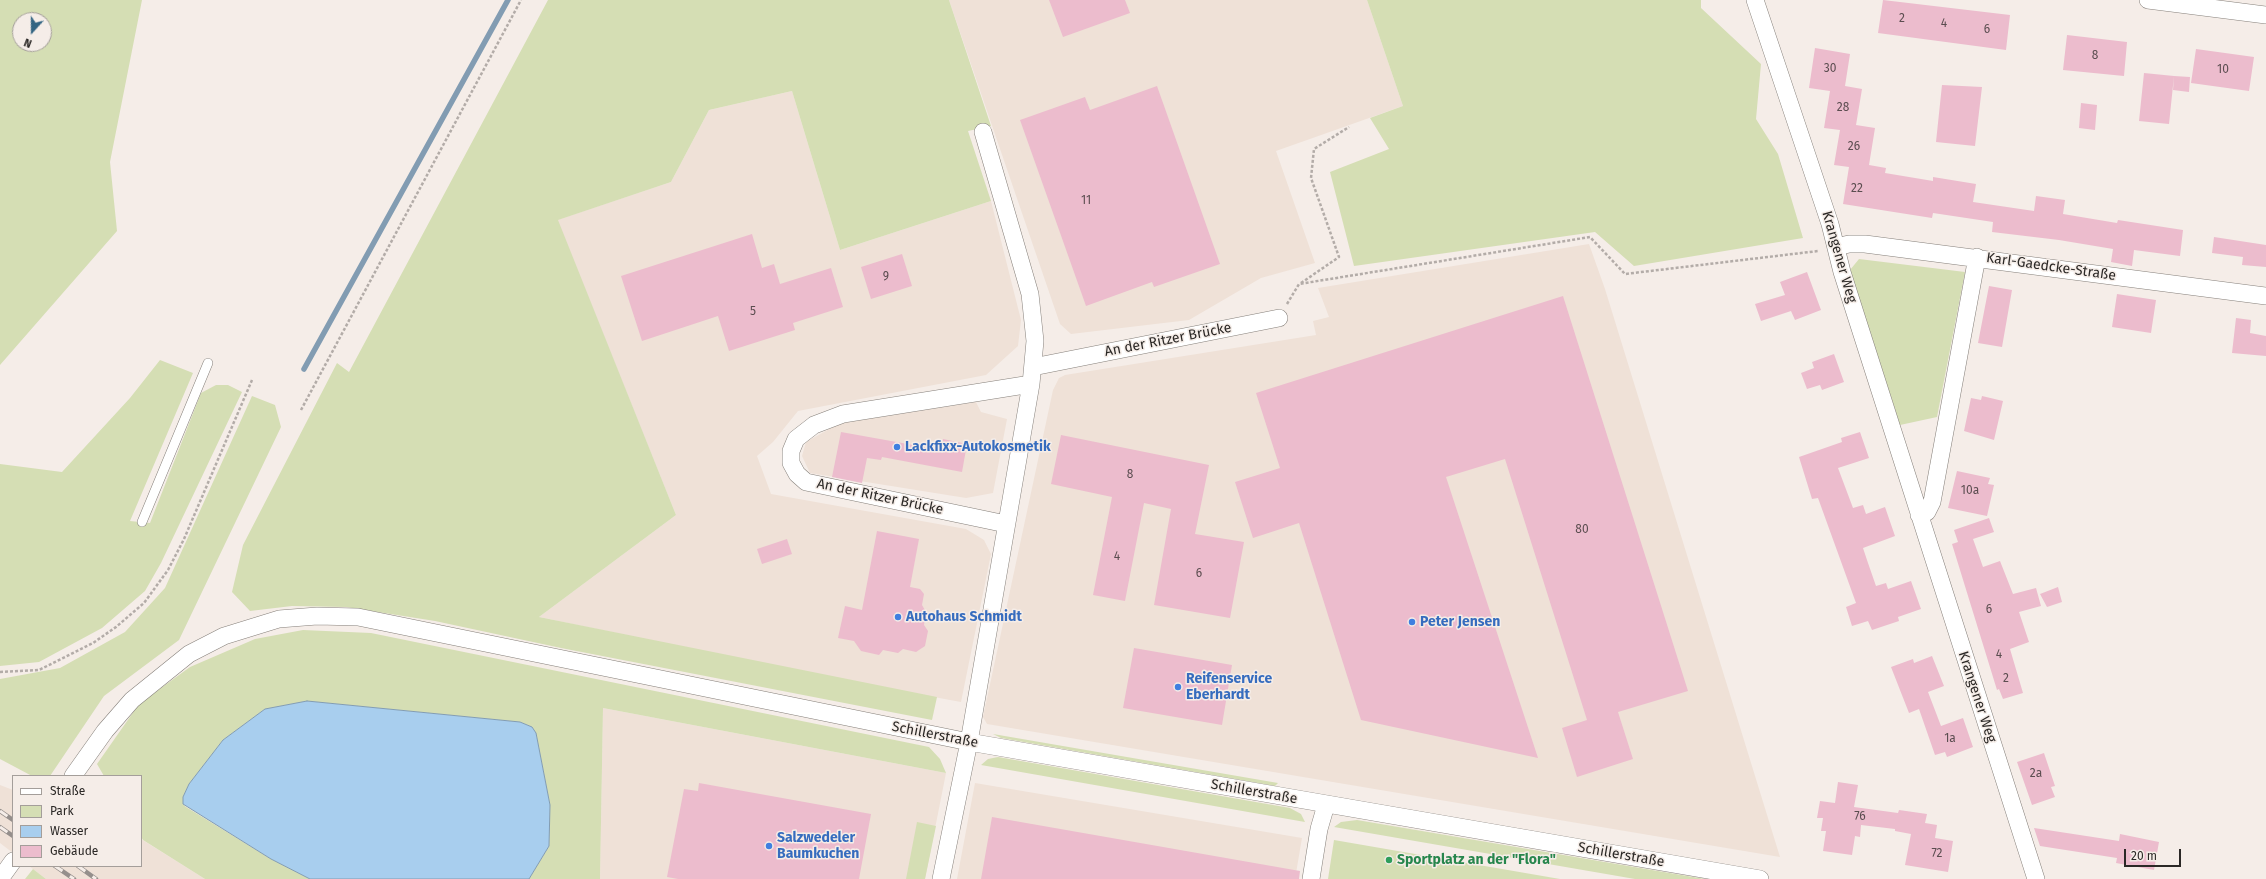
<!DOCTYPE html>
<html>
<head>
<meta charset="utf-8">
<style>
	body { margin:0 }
	#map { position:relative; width:2266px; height:879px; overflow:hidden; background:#f5ede8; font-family:"Fira Sans",sans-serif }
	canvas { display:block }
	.legend { position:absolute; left:12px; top:775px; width:130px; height:92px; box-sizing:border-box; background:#f5ede8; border:1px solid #a49e9a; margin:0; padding:5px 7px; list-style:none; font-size:12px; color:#2b2826 }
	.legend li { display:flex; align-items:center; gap:8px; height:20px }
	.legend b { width:20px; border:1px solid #a49e9a }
	.north { position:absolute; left:12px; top:12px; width:40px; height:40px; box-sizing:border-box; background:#f5ede8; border:1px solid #a49e9a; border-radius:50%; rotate:201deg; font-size:11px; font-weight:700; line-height:16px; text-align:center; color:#2b2826 }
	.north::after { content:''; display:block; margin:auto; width:14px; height:18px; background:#326482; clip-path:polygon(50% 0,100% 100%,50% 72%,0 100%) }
	.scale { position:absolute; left:2124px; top:849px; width:57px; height:18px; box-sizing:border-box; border:2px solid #2b2826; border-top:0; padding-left:5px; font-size:12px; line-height:14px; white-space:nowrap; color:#2b2826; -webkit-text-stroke:3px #f5ede8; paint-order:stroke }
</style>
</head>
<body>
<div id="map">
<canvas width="2266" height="879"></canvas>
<ul class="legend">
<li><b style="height:5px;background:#fff"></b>Straße</li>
<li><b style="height:11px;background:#d5deb4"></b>Park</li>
<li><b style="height:11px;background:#a8ceee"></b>Wasser</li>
<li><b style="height:11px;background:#ecbccd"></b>Gebäude</li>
</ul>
<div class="north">N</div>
<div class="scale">20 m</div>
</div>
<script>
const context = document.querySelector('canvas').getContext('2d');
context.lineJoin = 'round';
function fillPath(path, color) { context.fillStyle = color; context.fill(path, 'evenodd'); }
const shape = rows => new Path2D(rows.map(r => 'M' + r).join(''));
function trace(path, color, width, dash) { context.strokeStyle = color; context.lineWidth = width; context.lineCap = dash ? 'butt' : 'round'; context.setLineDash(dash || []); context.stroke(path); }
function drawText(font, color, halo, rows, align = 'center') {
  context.font = font + ' "Fira Sans",sans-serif'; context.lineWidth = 3; context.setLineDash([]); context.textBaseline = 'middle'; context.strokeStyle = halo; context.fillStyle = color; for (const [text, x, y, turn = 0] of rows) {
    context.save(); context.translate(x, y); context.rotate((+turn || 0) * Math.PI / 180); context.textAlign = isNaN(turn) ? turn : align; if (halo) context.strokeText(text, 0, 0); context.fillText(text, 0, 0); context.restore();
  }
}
const built = shape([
	[949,0,1367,0,1403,106,1276,151,1315,263,1261,278,1189,320,1071,334,1060,324],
	[792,91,840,250,991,201,1021,320,1018,346,986,375,798,411,773,442,757,456,771,494,966,529,984,540,991,554,961,702,841,680,539,617,676,515,557,220,671,182,709,110],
	[1589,244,1605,289,1780,857,987,724,983,717,1053,390,1059,378,1065,375,1316,335,1313,321,1329,317,1318,288],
	[976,402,981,412,1007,419,993,493,966,498,810,473,802,456,806,442,840,423],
	[603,708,946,773,925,879,600,879],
	[975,783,1302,838,1295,879,957,879],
	[0,785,13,790,13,853,0,843],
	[141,839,205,879,46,879,29,866,141,866]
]);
const green = shape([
	[0,0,142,0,110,162,117,231,0,365],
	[20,20,44,20,44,44,20,44],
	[548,0,949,0,991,126,968,131,991,201,840,250,792,91,709,110,671,182,558,220,676,515,539,617,937,697,932,720,561,648,435,621,346,607,292,606,250,611,232,592,243,545,337,363,349,372],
	[1367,0,1701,0,1701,8,1761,64,1756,119,1778,154,1803,238,1634,266,1595,232,1354,266,1330,172,1389,149,1370,118,1403,106],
	[1859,259,1965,272,1937,417,1900,425,1850,270],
	[160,360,193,373,130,521,150,523,201,393,216,385,228,385,242,392,161,563,145,591,102,628,39,662,0,666,0,464,62,472,130,398],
	[252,396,275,405,281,427,179,640,104,696,50,776,32,776,0,759,0,679,60,668,125,632,165,588],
	[303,630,371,633,929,747,940,759,946,773,603,708,600,879,529,879,549,846,550,805,536,734,532,727,520,722,307,701,265,709,223,740,189,784,183,797,183,804,186,807,271,859,310,879,205,879,143,840,141,837,141,776,104,776,97,764,139,704,190,667,255,639],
	[993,734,1278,783,1275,786,1001,738],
	[998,757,1290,808,1301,814,1305,822,981,765,988,759],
	[1357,820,1705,879,1635,879,1334,827,1341,822],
	[917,822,936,826,925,879,906,879],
	[1334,840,1560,879,1328,879],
	[33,869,46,879,25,879]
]);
const water = shape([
	[307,701,520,722,532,727,536,733,550,805,549,846,529,879,310,879,271,859,183,804,183,797,189,784,223,740,265,709,307,701]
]);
const stream = shape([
	[304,369,508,0]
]);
const building = shape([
	[1049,0,1125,0,1130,13,1063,37],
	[1883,0,2010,15,2006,50,1878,33],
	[2067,35,2127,42,2124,76,2063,70],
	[1815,48,1850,54,1845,86,1862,89,1856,125,1875,128,1869,165,1886,168,1885,173,1933,181,1933,177,1976,184,1973,202,2034,211,2036,196,2065,200,2063,214,2117,223,2118,220,2183,230,2180,256,2134,250,2132,266,2111,262,2113,249,2059,240,1992,232,1993,222,1933,213,1932,218,1843,204,1849,167,1834,165,1840,130,1824,128,1830,91,1809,88],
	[2196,49,2254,57,2249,91,2191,83],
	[2144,73,2174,76,2169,124,2139,121],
	[2174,76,2190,77,2189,92,2173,90],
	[1942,85,1982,87,1975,146,1936,142],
	[1157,86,1220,264,1154,287,1152,282,1086,306,1020,120,1085,97,1090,110],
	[2081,103,2097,105,2095,130,2079,128],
	[752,234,762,268,774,264,780,284,831,268,843,307,793,323,795,330,729,351,718,316,642,341,621,276],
	[2214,237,2266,245,2266,267,2242,265,2243,257,2212,253],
	[902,254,912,286,871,299,861,267],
	[1807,272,1821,310,1795,320,1791,311,1761,321,1755,304,1785,295,1780,282],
	[1989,286,2012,290,2002,347,1978,343],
	[2117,294,2156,300,2151,333,2112,327],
	[1563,296,1688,691,1618,712,1633,759,1577,777,1562,728,1587,720,1505,459,1446,477,1538,758,1361,720,1299,523,1253,538,1235,482,1280,468,1256,393],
	[2236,318,2251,320,2250,333,2266,336,2266,356,2232,353],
	[1834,354,1844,382,1822,390,1820,385,1807,389,1801,373,1814,368,1812,362],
	[1982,396,2003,401,1994,440,1964,431,1971,398,1981,400],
	[841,432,941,450,943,439,967,444,962,472,882,457,881,460,867,458,862,483,832,477],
	[1860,432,1869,458,1838,468,1853,508,1863,505,1866,514,1885,507,1895,536,1863,548,1868,563,1876,586,1886,583,1888,589,1911,581,1921,609,1898,617,1899,621,1872,630,1868,621,1852,626,1846,607,1856,603,1818,498,1812,499,1799,457,1842,442,1841,438],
	[1061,435,1209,465,1195,534,1244,542,1230,618,1154,605,1171,509,1144,503,1125,601,1093,595,1112,497,1051,484],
	[1957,471,1990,478,1988,484,1994,485,1987,516,1948,508],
	[1989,518,1994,532,1973,539,1983,567,2000,561,2013,594,2036,588,2041,606,2019,612,2029,642,2010,649,2023,693,2003,699,1999,689,1997,690,1952,544,1958,542,1954,530],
	[877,531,919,539,910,587,920,589,924,594,922,605,926,612,924,625,928,631,925,646,916,652,903,649,898,653,883,650,879,655,861,651,854,641,838,638,845,606,862,610],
	[787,539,792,554,762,564,757,549],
	[2058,587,2062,602,2047,607,2040,594],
	[1134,648,1232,665,1222,725,1123,708],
	[1932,656,1944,686,1928,692,1941,726,1963,718,1973,747,1947,757,1945,752,1935,755,1919,709,1909,713,1891,667,1913,659,1914,663],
	[2044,753,2055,786,2051,787,2055,797,2032,805,2017,762],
	[1838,782,1858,785,1854,807,1898,813,1899,810,1927,814,1925,823,1937,825,1935,838,1953,841,1948,872,1905,865,1911,834,1895,831,1895,829,1861,825,1860,837,1855,836,1852,855,1823,851,1826,831,1821,831,1823,818,1817,818,1820,801,1835,803],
	[699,783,871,814,859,879,678,879,667,877,684,789,698,791],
	[992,817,1300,871,1299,879,981,879],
	[2034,828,2119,841,2120,834,2159,842,2154,870,2116,863,2117,858,2040,846]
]);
const path = shape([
	[1301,283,1339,257,1311,178,1314,149,1349,127],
	[1287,304,1299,284,1590,237,1625,274,1818,251],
	[301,410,521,0],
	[0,672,39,670,93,643,116,627,144,603,168,570,184,539,252,380]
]);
const lane = shape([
	[142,522,208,363]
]);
const street = shape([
	[1755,0,1830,224,1842,272,2036,879],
	[2148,0,2266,15],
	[1836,247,1849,244,1865,244,2266,296],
	[1033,367,1279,318],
	[1919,515,1927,512,1932,502,1977,257],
	[1006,524,806,482,797,474,791,463,791,451,796,439,814,425,843,414,1031,384],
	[73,776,105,731,132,700,189,654,224,636,279,619,317,616,358,617,969,742,1760,879],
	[0,879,13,861],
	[941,879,969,742,1031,384,1035,341,1030,294,983,132],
	[1311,879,1319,829,1326,805]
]);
const rail = shape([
	[0,811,13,820],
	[0,827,13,836],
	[55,866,74,879],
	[78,866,96,879]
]);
const markers = [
	[897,447,4,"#3f7fe0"],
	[898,617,4,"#3f7fe0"],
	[1412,622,4,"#3f7fe0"],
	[1178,687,4,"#3f7fe0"],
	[769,846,4,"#3f7fe0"],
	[1389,860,4,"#2e9e5b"]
];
const numberNames = [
	["2",1902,19],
	["4",1944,24],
	["6",1987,30],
	["8",2095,56],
	["30",1830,69],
	["10",2223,70],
	["28",1843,108],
	["26",1854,147],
	["22",1857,189],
	["11",1086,201],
	["9",886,277],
	["5",753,312],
	["8",1130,475],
	["10a",1970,491],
	["80",1582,530],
	["4",1117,557],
	["6",1199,574],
	["6",1989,610],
	["4",1999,655],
	["2",2006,679],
	["1a",1950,739],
	["2a",2036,774],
	["76",1860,817],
	["72",1937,854]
];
const streetNames = [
	["Krangener Weg",1839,257,74],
	["Karl-Gaedcke-Straße",2051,267,8],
	["An der Ritzer Brücke",1168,340,-11],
	["An der Ritzer Brücke",880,497,12],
	["Krangener Weg",1977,697,72],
	["Schillerstraße",935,735,11],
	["Schillerstraße",1254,792,10],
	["Schillerstraße",1621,855,10]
];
const shopNames = [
	["Lackfixx-Autokosmetik",905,447],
	["Autohaus Schmidt",906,617],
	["Peter Jensen",1420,622],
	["Reifenservice",1186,679],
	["Eberhardt",1186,695],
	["Salzwedeler",777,838],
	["Baumkuchen",777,854]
];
const leisureNames = [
	["Sportplatz an der \"Flora\"",1397,860]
];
fillPath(built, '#efe1d7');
fillPath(green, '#d5deb4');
fillPath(water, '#a8ceee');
trace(water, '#829cb2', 1);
trace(stream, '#829cb2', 5.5);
fillPath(building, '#ecbccd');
trace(lane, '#86807b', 10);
trace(street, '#86807b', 18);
trace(path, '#b3aca8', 2.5, [3, 2]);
trace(lane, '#fff', 9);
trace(street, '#fff', 17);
trace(rail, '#958f8c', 4.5);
trace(rail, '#f5ede8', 3, [9]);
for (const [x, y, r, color] of markers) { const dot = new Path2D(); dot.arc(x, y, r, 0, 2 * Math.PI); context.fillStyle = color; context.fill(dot); trace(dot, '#f5ede8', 1.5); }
drawText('12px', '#5b4d50', null, numberNames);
drawText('14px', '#2b2826', '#f5ede8', streetNames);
drawText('bold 14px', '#366cbe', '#f5ede8', shopNames, 'left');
drawText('bold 14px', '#27864d', '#f5ede8', leisureNames, 'left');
</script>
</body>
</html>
